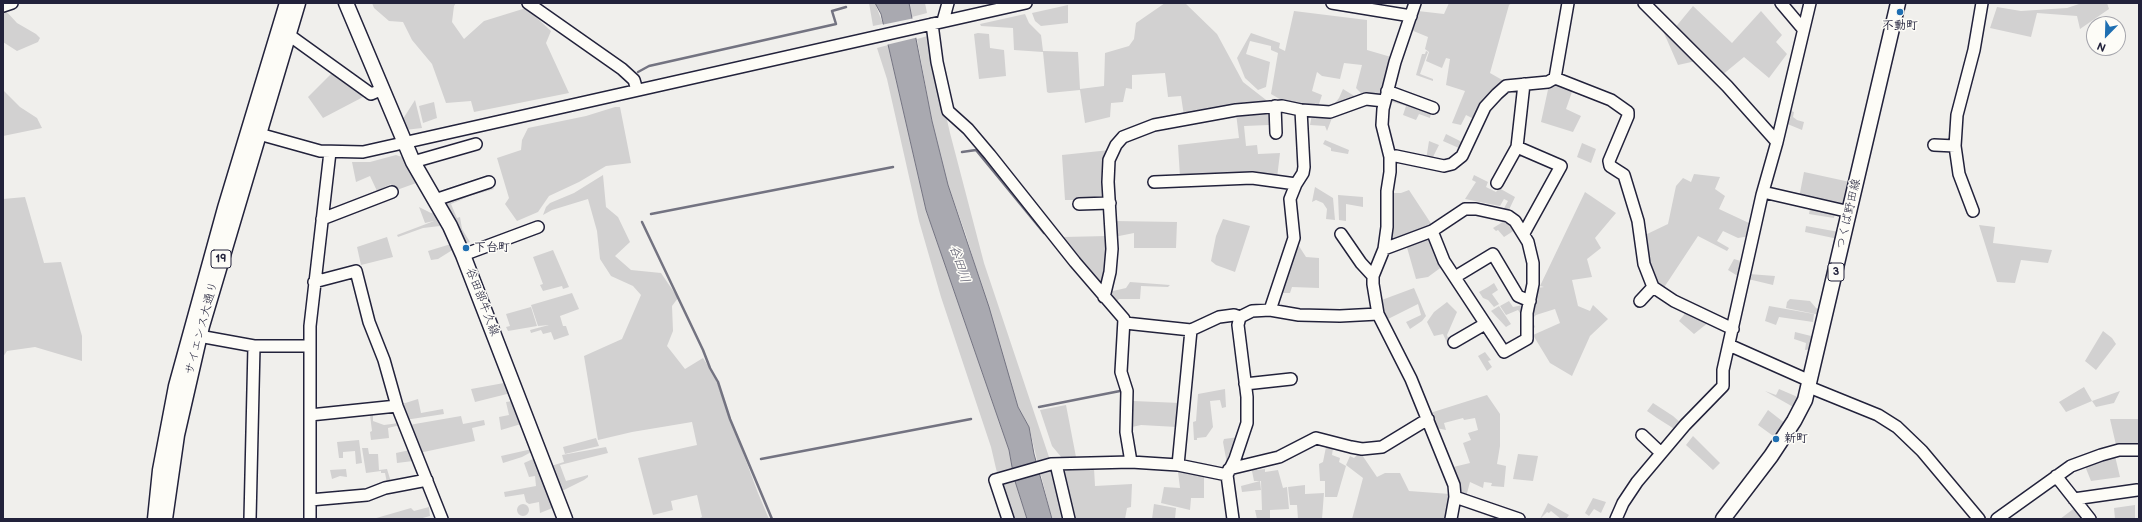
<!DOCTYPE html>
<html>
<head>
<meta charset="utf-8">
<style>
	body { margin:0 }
	#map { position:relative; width:2142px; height:522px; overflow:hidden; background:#f0efec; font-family:"Balsamiq Sans",sans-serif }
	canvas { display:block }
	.frame { position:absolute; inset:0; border:4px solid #22223b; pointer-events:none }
	.north { position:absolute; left:2086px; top:16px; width:40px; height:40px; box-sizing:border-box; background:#fdfcf7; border:1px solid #a5a5ac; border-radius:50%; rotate:203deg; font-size:11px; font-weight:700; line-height:16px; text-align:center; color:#22223b }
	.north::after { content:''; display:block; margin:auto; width:14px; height:18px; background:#1f6fb2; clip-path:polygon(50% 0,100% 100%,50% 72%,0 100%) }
</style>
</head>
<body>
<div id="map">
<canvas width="2142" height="522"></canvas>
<div class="frame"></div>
<div class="north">N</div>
</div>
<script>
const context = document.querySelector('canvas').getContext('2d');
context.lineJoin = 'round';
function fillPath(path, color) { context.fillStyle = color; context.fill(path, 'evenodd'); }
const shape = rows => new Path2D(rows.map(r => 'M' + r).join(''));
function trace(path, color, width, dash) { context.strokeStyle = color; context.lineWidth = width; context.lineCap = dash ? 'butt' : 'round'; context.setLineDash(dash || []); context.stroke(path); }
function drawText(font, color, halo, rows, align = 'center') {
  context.font = font + ' "Balsamiq Sans","Klee One",sans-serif'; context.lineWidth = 3; context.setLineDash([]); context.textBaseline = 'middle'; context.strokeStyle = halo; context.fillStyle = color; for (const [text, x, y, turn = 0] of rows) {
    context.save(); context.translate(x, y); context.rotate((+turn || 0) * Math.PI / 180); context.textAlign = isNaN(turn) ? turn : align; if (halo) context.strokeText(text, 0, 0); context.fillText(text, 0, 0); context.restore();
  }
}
const green = shape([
	[372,3,456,3,454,6,452,22,464,39,484,21,526,8,551,31,546,43,569,93,474,112,471,101,446,103,432,64,412,40,403,22,389,21,374,8],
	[869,3,875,3,883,24,873,26],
	[909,3,925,3,927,13,912,17],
	[1165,3,1185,3,1217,34,1243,82,1270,103,1184,116,1181,96,1168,97,1165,73,1132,75,1132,89,1126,88,1123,102,1111,103,1110,117,1085,123,1080,90,1049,93,1047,92,1043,52,1014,50,1013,28,981,26,980,24,1025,14,1029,23,1041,35,1043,51,1078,52,1080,89,1104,86,1105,53,1129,46,1134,39,1136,23],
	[1449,3,1512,3,1509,5,1490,73,1504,81,1486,102,1474,119,1466,115,1461,125,1452,123,1465,91,1446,85,1450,59,1446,58,1442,68,1426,61,1429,52,1425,49,1428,37,1411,30,1418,11,1444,14],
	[2082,3,2107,3,2109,9,2080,29,2077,16,2037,13,2031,37,1990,28,1997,7,2021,11,2067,8],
	[1068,5,1068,23,1041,26,1035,21,1032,13],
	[1693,6,1732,43,1761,11,1782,35,1776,42,1787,54,1769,78,1744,57,1721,76,1674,29],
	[5,10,17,23,36,34,40,38,38,42,17,51,3,42,3,11],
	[1294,11,1367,20,1367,50,1391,57,1381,97,1362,94,1356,88,1362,65,1344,63,1340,79,1322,76,1317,72,1312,91,1322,95,1318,107,1283,101,1271,94,1278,53,1271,50,1271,46,1250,41,1246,54,1270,62,1266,87,1258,90,1245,78,1237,58,1251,33,1280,43,1279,48,1285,51],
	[1660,24,1696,61,1678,65],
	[978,33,989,34,990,48,1004,50,1006,76,979,79,974,34],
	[931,35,935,67,950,133,984,263,1050,460,1038,464,1029,427,1018,407,966,235,948,185,932,121,917,39],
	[888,45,926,210,1009,450,1013,471,998,477,991,447,941,297,919,221,887,79,877,48],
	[1426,51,1428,52,1420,74,1433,79,1433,81,1416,75,1422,54,1425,54],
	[333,72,365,96,323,118,308,97],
	[1551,84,1573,89,1566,109,1581,116,1573,132,1541,122,1549,85],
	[1343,89,1356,97,1332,107,1339,98],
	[3,90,20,107,37,118,42,128,3,136],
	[1391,97,1431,113,1430,118,1419,114,1416,120,1403,115,1406,106,1389,101],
	[415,100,422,128,405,130,401,122],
	[434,102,437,118,423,123,419,106],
	[615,107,620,107,631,163,606,166,579,182,549,196,538,212,517,221,505,204,509,198,497,158,521,150,522,140,528,128,586,116],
	[1272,110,1275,135,1271,136,1269,125,1244,126,1246,146,1257,145,1258,154,1280,153,1277,178,1180,177,1178,145,1239,138,1236,113],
	[1787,110,1794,112,1793,117,1797,120,1804,122,1802,130,1785,123],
	[1312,114,1330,115,1332,118,1327,131,1325,126,1310,125],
	[1446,134,1462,142,1467,135,1461,149,1443,141],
	[1325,140,1349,150,1348,154,1331,151,1331,148,1323,144],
	[1429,141,1439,145,1431,161,1426,160],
	[1582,143,1596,149,1591,163,1577,157],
	[1110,150,1107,200,1065,200,1062,155],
	[396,155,408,159,419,182,394,191,391,184,377,191,370,176,356,182,352,162,370,162],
	[1804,172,1850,182,1844,206,1799,198],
	[1694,174,1720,177,1715,189,1725,196,1719,209,1749,223,1754,215,1750,236,1738,238,1723,231,1717,241,1729,248,1727,251,1698,236,1663,289,1656,284,1649,268,1645,235,1668,224,1676,186,1683,178,1691,182],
	[603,175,606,207,618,217,630,242,615,256,631,270,661,273,678,298,672,306,673,331,667,346,685,369,703,358,714,375,758,493,769,519,698,519,702,517,697,495,671,501,673,510,653,515,638,458,697,445,692,422,632,432,598,440,584,356,622,339,641,295,633,286,611,276,600,259,597,231,588,199,552,210,543,215,546,207,550,203,574,193],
	[1474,175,1488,182,1486,187,1496,192,1499,188,1515,197,1508,212,1503,210,1508,201,1504,199,1500,206,1465,199,1476,182,1472,180],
	[491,185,494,189,470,196,451,204,457,218,460,217,462,229,470,242,464,244,441,200],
	[1315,187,1333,198,1335,220,1326,219,1327,209,1323,203,1316,200,1312,202],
	[1409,190,1432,225,1394,241,1389,236,1391,193,1401,193],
	[1585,192,1616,213,1595,238,1601,248,1587,259,1592,277,1572,280,1578,306,1590,311,1593,305,1608,319,1590,336,1572,376,1550,363,1533,335,1560,323,1555,309,1536,315,1532,319,1535,327,1532,330,1531,320,1537,288,1544,287,1540,286],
	[1338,195,1363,197,1363,207,1346,204,1346,221,1339,220],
	[25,197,44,263,61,262,82,336,82,361,35,347,7,351,3,357,3,199],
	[419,207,431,213,437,213,442,222,440,226,423,228,398,237,397,235,434,221,425,223],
	[1810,208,1835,212,1834,218,1809,214],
	[1223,219,1250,226,1235,272,1216,265,1211,261,1216,236],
	[1506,220,1515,230,1504,237,1498,230,1496,231,1493,228],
	[1114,221,1177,222,1176,248,1134,248,1134,233,1114,237],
	[1979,225,1995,227,1993,243,2052,250,2048,263,2021,260,2015,283,1997,282],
	[1806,226,1839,232,1838,239,1805,232],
	[1108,236,1104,288,1101,288,1063,237],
	[387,237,393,257,361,265,357,247],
	[1424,238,1431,239,1443,266,1428,277,1416,279,1406,244],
	[1297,243,1306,257,1319,258,1319,288,1292,287,1290,293,1280,293,1280,307,1297,308,1297,311,1277,309,1275,305],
	[451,244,454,249,438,259,431,260,428,251],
	[553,250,569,287,563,289,562,286,543,291,540,285,543,284,533,257],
	[1734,259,1744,262,1741,278,1728,270],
	[1749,274,1775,276,1773,285,1748,279],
	[1130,282,1170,285,1168,287,1141,286,1140,299,1119,299,1115,304,1108,295,1113,291,1126,288],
	[1494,283,1498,290,1492,294,1499,304,1494,307,1488,300,1483,298,1479,292,1488,287,1489,289,1488,287],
	[1414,288,1426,316,1422,321,1410,329,1406,322,1421,315,1418,304,1386,320,1379,301],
	[572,293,579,309,560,316,563,326,566,326,569,335,554,340,551,332,543,334,541,330,531,333,530,330,549,325,538,326,531,305],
	[1790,299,1810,301,1816,308,1820,310,1820,315,1786,308,1787,302],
	[1509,301,1513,307,1523,305,1522,316,1518,310,1506,315,1500,306],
	[1447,302,1457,312,1447,335,1450,344,1448,345,1443,334,1434,336,1427,322,1434,312],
	[1499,306,1511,324,1506,327,1491,311],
	[1769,306,1814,314,1813,322,1779,317,1776,325,1765,321],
	[531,307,537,326,508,331,506,327,510,326,506,314],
	[1687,311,1709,322,1694,334,1679,321],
	[2103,331,2112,338,2116,344,2096,370,2085,361],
	[1795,332,1815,337,1812,349,1805,350,1806,343,1794,339],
	[1485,352,1491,360,1488,361,1492,367,1487,371,1478,356],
	[504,383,507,384,511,393,475,402,471,389],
	[2084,387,2092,401,2120,391,2114,403,2096,407,2092,401,2066,412,2059,402],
	[1225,389,1226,407,1222,408,1220,400,1210,401,1213,427,1206,437,1197,438,1197,440,1194,440,1193,422,1196,421,1198,394],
	[1779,389,1800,398,1795,408,1765,391,1776,395],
	[1487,395,1500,414,1500,446,1497,464,1506,466,1504,487,1491,486,1492,483,1484,482,1483,488,1470,482,1466,497,1459,495,1449,468,1470,463,1463,443,1471,440,1468,433,1478,430,1475,418,1464,420,1463,418,1444,423,1446,430,1436,428,1430,413],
	[418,399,421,413,443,409,444,414,405,420,399,405],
	[513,401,521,424,501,430,499,417,509,415,506,402],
	[1133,401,1180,403,1177,427,1141,425,1132,427],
	[1653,403,1673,416,1682,424,1676,430,1657,418,1647,411],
	[1066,405,1076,457,1062,458,1052,446,1040,410],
	[1768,410,1786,424,1776,438,1758,425],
	[373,414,373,421,384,425,399,423,400,425,388,428,389,438,371,440,370,432,372,431,370,415],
	[461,416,463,424,484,420,485,425,472,428,475,441,419,453,409,425],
	[2110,419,2139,419,2139,444,2116,445],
	[1693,436,1720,463,1713,470,1686,445],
	[1239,437,1227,464,1223,442,1224,439],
	[596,438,599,446,565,454,563,447],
	[359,440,362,463,356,464,355,451,343,452,343,458,339,458,337,442],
	[606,447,608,453,560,465,566,481,588,475,588,477,584,480,562,491,560,489,551,466,564,462,562,455],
	[1326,447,1333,448,1332,455,1340,458,1339,462,1346,466,1337,497,1325,497,1325,481,1320,481,1319,464,1323,462],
	[362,448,368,448,369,454,378,454,379,470,387,469,391,482,387,483,385,473,381,473,381,471,366,473],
	[532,449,533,451,522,457,503,463,501,456],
	[410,450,418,468,415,469,413,461,397,463,396,453],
	[1360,452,1377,477,1385,473,1400,473,1409,491,1450,494,1446,519,1352,519,1363,478,1346,465,1350,456,1354,458],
	[1518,454,1538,456,1533,481,1513,479],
	[2115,456,2120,477,2091,481,2085,466],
	[535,458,555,507,540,513,539,502,529,504,526,502,524,494,505,497,504,492,536,486,535,476,529,477,524,463],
	[1256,465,1257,470,1265,469,1265,472,1278,470,1283,488,1287,487,1289,509,1270,510,1270,519,1257,519,1255,510,1262,510,1261,481,1254,481,1251,466],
	[1052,466,1064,519,1052,519,1040,471],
	[1063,468,1094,468,1095,486,1132,484,1131,507,1127,508,1125,519,1072,519,1061,472],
	[346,469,347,477,340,476,332,479,330,470],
	[1179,470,1204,476,1204,498,1191,498,1190,510,1161,503,1164,487,1180,488,1178,472],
	[1014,478,1027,519,1012,519,999,482],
	[1260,481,1261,490,1242,492,1241,486],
	[1305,485,1305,494,1324,493,1322,519,1298,519,1297,505,1290,505,1288,487],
	[1593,498,1606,502,1601,513,1594,509,1589,516,1585,513],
	[1548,503,1569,515,1566,519,1561,519,1551,511,1549,513,1547,512,1540,519],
	'517 510a6 6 0 1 1 12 0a6 6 0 1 1-12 0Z',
	[1154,504,1176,508,1175,519,1152,519],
	[2135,505,2135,519,2115,519,2114,508],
	[429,507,430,516,419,519,373,519,411,508,414,511],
	[2076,507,2085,519,2060,519]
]);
const water = shape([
	[875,3,909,3,932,121,948,185,989,307,1018,407,1029,427,1034,454,1052,519,1027,519,1014,478,1009,450,926,210,881,14,875,3]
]);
const pier = shape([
	[915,18,919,37,886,45,881,25]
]);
const stream = shape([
	[638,72,649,66,836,24,832,11,846,7],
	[962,152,976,150,1044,233],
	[651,214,893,167],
	[642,222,703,350,710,368,718,382,730,419,772,519],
	[1039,407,1120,391],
	[761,459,971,419]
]);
const minor = shape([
	[528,3,622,69,634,80,637,90],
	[1332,3,1411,16],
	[1415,3,1395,62,1383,109,1382,125,1390,157,1390,172,1387,191,1387,227,1384,249,1373,276,1373,284,1378,314,1411,379,1454,485,1455,497,1451,519],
	[1644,3,1727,86,1777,142],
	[1781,3,1803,29],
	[3,6,12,3],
	[943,21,948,3],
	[932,24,937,62,948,111,968,129,990,155,1075,262,1124,319,1121,372,1127,391,1126,432,1131,462],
	[289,35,371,94,383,89],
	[1555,78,1611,100,1628,112,1628,116,1609,161,1610,166,1624,175,1638,221,1644,264,1653,287,1674,301,1733,329],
	[1555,78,1568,3],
	[1387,91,1433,108],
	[1275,106,1276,133],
	[259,134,320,151,363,152,1026,3],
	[1934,145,1955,146],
	[1517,147,1561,166,1524,233],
	[1390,157,1396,156,1444,166,1452,164,1462,156,1485,107,1497,94,1506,86,1548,82,1555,78],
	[413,162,476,144],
	[1154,182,1252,178,1296,184],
	[1497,183,1517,147,1524,84],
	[1763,192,1850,212],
	[435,200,489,182],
	[1079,204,1110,203],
	[1465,209,1476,209,1508,216,1515,221,1528,242,1533,263,1533,284,1527,313,1527,339,1504,352,1444,261,1432,231,1465,209],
	[1973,211,1959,174,1955,146,1957,115,1974,50,1982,3],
	[322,219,392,192],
	[1341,234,1361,263,1373,276],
	[1384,249,1432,231],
	[463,255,538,227],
	[1455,277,1493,254,1518,296,1530,301],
	[314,282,356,271,369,322,384,360,397,406,442,519],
	[1104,297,1110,272,1112,249,1108,182,1109,160,1116,145,1123,137,1154,125,1236,110,1282,106,1301,110,1330,112,1366,99,1384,101],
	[1640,301,1653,287],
	[1270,310,1294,238,1290,199,1296,184,1303,173,1304,167,1301,110],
	[1125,323,1191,330,1219,317,1234,315,1240,317],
	[199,336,254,346,309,346],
	[1454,342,1485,324],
	[1729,345,1810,381],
	[1245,384,1291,379],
	[1809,387,1878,415,1897,427,1922,451,1979,519],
	[310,415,397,406],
	[1642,435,1661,453],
	[1056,464,1069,519],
	[1178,465,1191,330],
	[1229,469,1279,457,1316,438,1351,447,1362,449,1382,447,1428,419],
	[2056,476,2090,519],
	[1455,497,1519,519],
	[2074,499,2137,490],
	[310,500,367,495,385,488,427,480],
	[250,519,254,346],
	[310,519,310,326,330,152],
	[1008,519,995,480,1051,464,1131,462,1178,465,1227,475],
	[1233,519,1227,475,1235,459,1247,423,1247,397,1238,325,1240,317,1252,311,1270,310,1299,315,1340,316,1378,314],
	[1616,519,1623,503,1637,482,1685,425,1723,386,1723,370,1762,195,1777,142,1810,3],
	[1997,519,2071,466,2101,455,2119,450,2139,450]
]);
const major = shape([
	[346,3,413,162,450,226,463,255,565,519],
	[155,519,160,470,176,386,225,208,287,3],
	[165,519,177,435,202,326,298,3],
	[1723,519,1771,456,1794,421,1805,400,1898,3]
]);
const markers = [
	[1900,12,4,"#1f6fb2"],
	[466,248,4,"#1f6fb2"],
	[1776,439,4,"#1f6fb2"]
];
const shields = [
	[221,259,20],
	[1836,272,16]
];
const shieldNames = [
	["19",221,259],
	["3",1836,272]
];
const poiNames = [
	["不動町",1900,26,"center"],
	["下台町",474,248],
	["新町",1784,439]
];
const streetNames = [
	["つくば野田線",1849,214,-77],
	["谷田部牛久線",482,302,69],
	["サイエンス大通り",202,328,-75]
];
const waterNames = [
	["谷田川",959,264,72]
];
fillPath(green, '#d2d1d1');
fillPath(water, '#a9a9b0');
trace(water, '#737381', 1);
fillPath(pier, '#f0efec');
trace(stream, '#737381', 2.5);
trace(minor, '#22223b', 14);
trace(major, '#22223b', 17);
trace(minor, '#fdfcf7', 11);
trace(major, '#fdfcf7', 14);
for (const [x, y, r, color] of markers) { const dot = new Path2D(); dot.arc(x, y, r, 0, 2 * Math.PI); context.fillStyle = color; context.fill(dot); trace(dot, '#fdfcf7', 1.5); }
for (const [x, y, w] of shields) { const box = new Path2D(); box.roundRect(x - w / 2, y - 9, w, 18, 3); context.fillStyle = '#fdfcf7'; context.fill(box); trace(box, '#22223b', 1); }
drawText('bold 11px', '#22223b', null, shieldNames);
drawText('bold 12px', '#22223b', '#fdfcf7', poiNames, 'left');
drawText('12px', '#22223b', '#fdfcf7', streetNames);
drawText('italic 13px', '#58586a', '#fdfcf7', waterNames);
</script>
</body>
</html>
